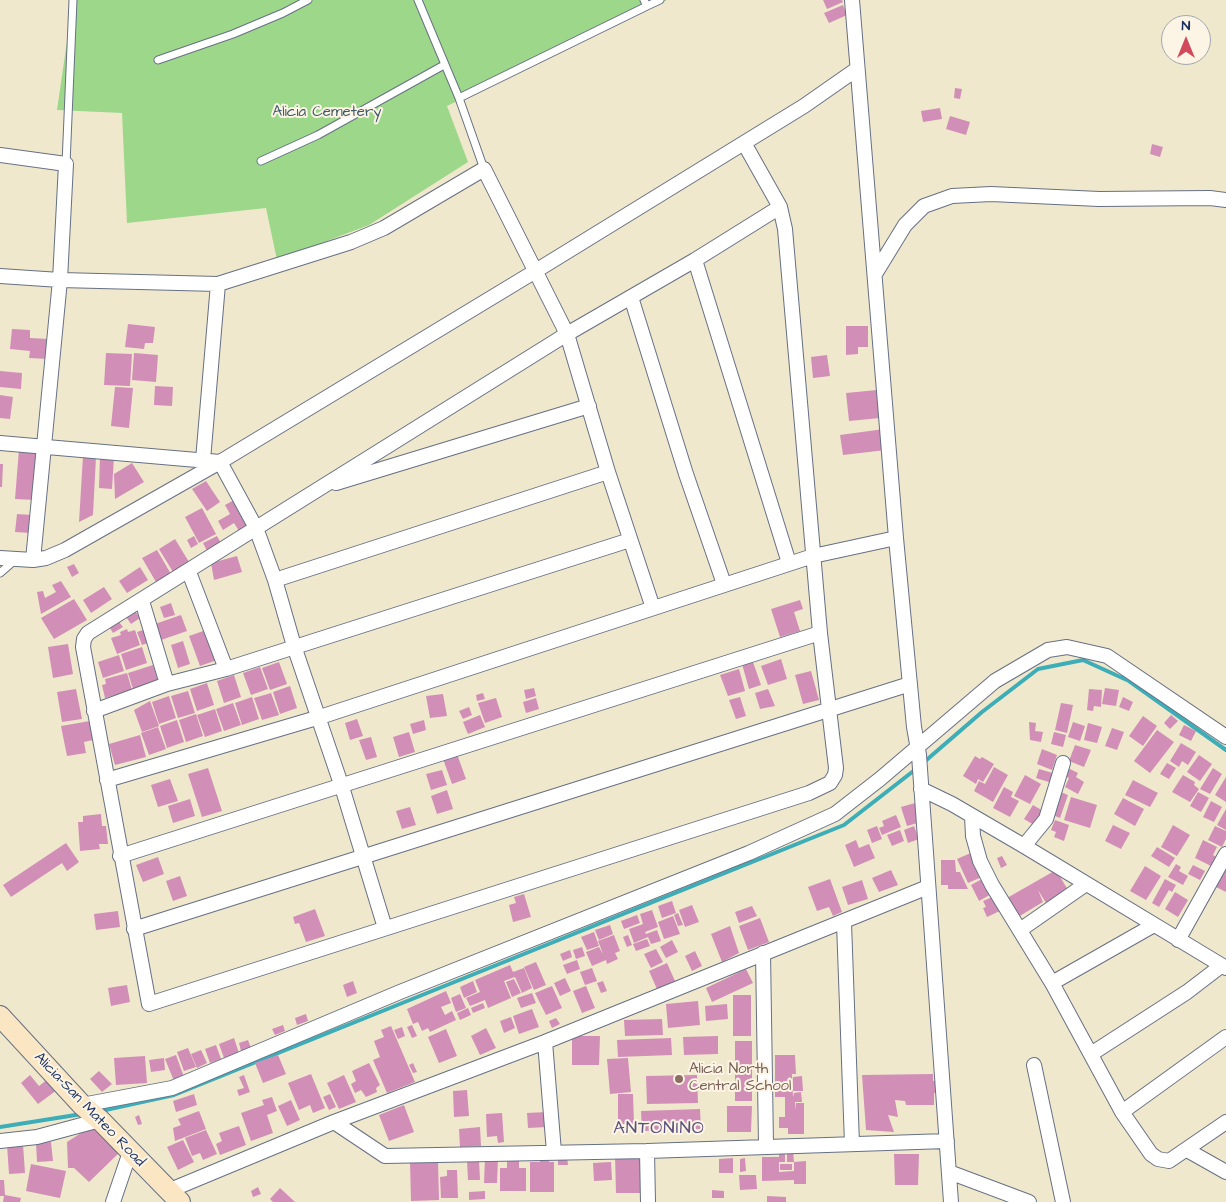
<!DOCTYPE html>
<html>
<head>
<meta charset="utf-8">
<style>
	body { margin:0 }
	#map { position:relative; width:1226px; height:1202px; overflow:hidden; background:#f0e8cc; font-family:"Architects Daughter",sans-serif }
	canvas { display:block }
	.north { position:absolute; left:1161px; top:15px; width:50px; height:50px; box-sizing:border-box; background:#fcf5e5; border:1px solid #a2a6af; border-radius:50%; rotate:0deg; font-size:14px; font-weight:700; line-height:20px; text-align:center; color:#1b2f5e }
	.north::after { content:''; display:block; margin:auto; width:18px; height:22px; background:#d1495b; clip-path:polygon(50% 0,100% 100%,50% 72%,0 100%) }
</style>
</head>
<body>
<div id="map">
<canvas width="1226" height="1202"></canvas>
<div class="north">N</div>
</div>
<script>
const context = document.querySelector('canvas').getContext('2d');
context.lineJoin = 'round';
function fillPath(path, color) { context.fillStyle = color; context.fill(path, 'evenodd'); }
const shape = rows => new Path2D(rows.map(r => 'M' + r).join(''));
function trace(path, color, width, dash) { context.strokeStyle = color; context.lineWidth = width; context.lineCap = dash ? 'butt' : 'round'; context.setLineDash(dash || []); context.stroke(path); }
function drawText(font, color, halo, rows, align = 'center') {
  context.font = font + ' "Architects Daughter",sans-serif'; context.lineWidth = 4; context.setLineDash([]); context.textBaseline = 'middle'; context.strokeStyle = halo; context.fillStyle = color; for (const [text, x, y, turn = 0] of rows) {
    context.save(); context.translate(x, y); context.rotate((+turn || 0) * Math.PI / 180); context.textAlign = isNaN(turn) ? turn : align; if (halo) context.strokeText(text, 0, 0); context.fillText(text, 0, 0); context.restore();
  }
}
const green = shape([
	[73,0,667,0,447,106,468,162,369,225,277,260,266,208,127,223,122,113,57,110]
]);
const stream = shape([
	[923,763,982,712,1038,669,1083,660,1129,681,1226,750],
	[101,1111,174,1095,844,825,916,769],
	[0,1127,82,1114]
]);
const building = shape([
	[823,0,842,0,843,2,827,9],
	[843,5,847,15,829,23,824,13],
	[955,88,962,89,960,99,954,98],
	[940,108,942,119,923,122,921,111],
	[950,116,970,122,966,135,946,129],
	[1152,144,1163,147,1160,157,1150,154],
	[128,324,155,327,153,343,145,343,144,349,125,347],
	[846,326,868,326,868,347,858,347,858,354,846,355],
	[12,329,30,330,30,338,49,339,48,359,29,358,30,351,10,349],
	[106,353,132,354,130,386,104,385],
	[134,353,158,355,156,382,132,380],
	[827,355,830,376,813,378,811,357],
	[0,371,22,373,21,389,0,387],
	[155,386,173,387,172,406,154,405],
	[115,387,133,388,129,428,111,426],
	[877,390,880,418,849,421,846,393],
	[0,395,13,397,10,419,0,418],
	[884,429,886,450,843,455,840,435],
	[19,449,39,450,35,500,15,499],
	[83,456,96,457,93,515,79,522],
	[100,456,114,457,112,489,99,488],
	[132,463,144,482,115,499,114,474],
	[0,464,3,464,2,487,0,487],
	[206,481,220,502,207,511,192,489],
	[236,499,251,524,239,531,234,523,223,530,218,521,230,514,225,505],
	[202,508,216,534,199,543,185,517],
	[17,514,32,515,31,533,15,532],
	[194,536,198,544,191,548,187,540],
	[217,536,221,543,207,551,203,543],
	[175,539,189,562,173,572,159,549],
	[157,550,171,574,156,582,142,558],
	[237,556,242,572,214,580,211,563],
	[74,564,79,573,72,577,67,567],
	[140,567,148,580,127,593,119,581],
	[61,581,71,597,41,614,37,592,43,591,45,598,56,592,52,585],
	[104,587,112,599,91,613,83,600],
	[74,599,87,620,54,639,41,618],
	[800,600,803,609,794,612,800,631,780,637,771,609],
	[171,603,175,615,164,618,160,607],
	[135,611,140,618,131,624,126,617],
	[181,615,187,631,161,640,155,624],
	[119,622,123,627,113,633,110,628],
	[127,629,128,632,135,630,140,645,117,654,111,638,121,635,120,632],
	[146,629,151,642,142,645,137,632],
	[209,629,220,659,200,666,189,636],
	[183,641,190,664,178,668,171,645],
	[68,644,73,674,53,678,48,647],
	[142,647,147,663,126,670,121,654],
	[119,655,124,671,103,678,98,662],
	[781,659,787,679,768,685,761,666],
	[279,662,287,684,270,690,262,668],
	[753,662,761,685,749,689,742,664],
	[153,665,159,683,133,689,128,673],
	[260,667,268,689,251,695,243,673],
	[739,669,745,691,728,696,720,675],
	[811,671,819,700,803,704,795,675],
	[127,673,132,690,105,698,102,685,106,684,105,679],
	[234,675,241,697,224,703,217,681],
	[207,683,214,705,197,711,190,689],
	[290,686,297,708,280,714,273,692],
	[534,688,536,696,526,699,524,690],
	[1105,688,1119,690,1116,706,1102,704],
	[76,689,82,719,62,722,57,692],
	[768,689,775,706,760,709,755,693],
	[1089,689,1102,690,1101,707,1094,706,1093,711,1087,710],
	[188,691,195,713,178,718,171,696],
	[271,693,279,715,262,720,254,698],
	[483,693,485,699,477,701,476,695],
	[443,694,447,716,430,718,426,696],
	[169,696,176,718,159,724,152,702],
	[252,697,259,719,242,725,235,703],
	[740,697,746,716,736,719,729,700],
	[1123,697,1133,702,1129,711,1119,707],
	[496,698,502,717,485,723,478,703],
	[536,698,539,709,526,713,523,702],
	[150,701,159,726,142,732,134,710],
	[233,703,241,725,224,731,216,709],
	[1061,703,1073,705,1067,733,1055,730],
	[469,707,472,715,463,719,459,711],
	[215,709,222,731,205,737,197,715],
	[196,714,203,736,186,742,179,720],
	[480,715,485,727,468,734,463,722],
	[1171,715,1178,721,1170,729,1164,723],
	[1143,716,1157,726,1143,746,1129,736],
	[357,719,363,736,350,740,345,723],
	[177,720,184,742,167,748,160,726],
	[424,720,426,730,413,734,410,724],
	[90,721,93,740,84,742,86,753,67,756,61,726],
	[1029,722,1036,723,1035,731,1043,732,1041,742,1030,740],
	[1073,722,1085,726,1080,741,1068,737],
	[1088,723,1102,727,1097,743,1084,740],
	[1184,725,1196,731,1191,741,1179,735],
	[158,727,166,749,149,755,141,733],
	[1112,728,1124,732,1117,750,1105,746],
	[1157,730,1174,742,1150,773,1134,761],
	[409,732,415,752,399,757,393,737],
	[1054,732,1066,735,1063,747,1051,744],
	[140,735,146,757,115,765,109,744],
	[371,737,377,757,366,760,359,740],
	[1181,743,1196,752,1188,765,1182,761,1179,767,1170,761],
	[1075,745,1091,750,1084,767,1069,761],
	[1042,749,1057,755,1052,770,1037,764],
	[457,754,466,779,452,784,443,759],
	[1199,755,1212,764,1200,781,1187,772],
	[975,756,980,759,982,757,994,764,983,782,978,779,976,784,963,776],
	[1167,763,1176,768,1169,779,1160,774],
	[994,767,1008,775,993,802,974,791,979,781,985,784],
	[208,768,222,811,202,817,188,774],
	[1068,768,1078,773,1076,777,1084,782,1078,794,1065,787,1069,778,1064,776],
	[1213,768,1222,774,1210,794,1200,789],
	[1039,769,1056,774,1052,783,1036,778],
	[442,770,447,785,431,790,426,774],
	[1025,775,1041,784,1030,804,1014,796],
	[1183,775,1195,782,1194,785,1199,789,1190,802,1172,792],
	[1226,777,1226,802,1215,795],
	[170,779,178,801,158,807,151,785],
	[1133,780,1158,793,1150,807,1125,795],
	[1004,787,1013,792,1011,797,1019,801,1010,817,993,808],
	[447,790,453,809,437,814,431,796],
	[1058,791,1068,795,1060,818,1050,814],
	[1198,792,1209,798,1201,812,1190,806],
	[1071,797,1097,805,1090,828,1064,820],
	[1123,798,1144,809,1135,826,1114,814],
	[190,799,195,816,173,823,168,806],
	[1211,801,1222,807,1214,822,1203,817],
	[915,803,921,822,907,826,901,807],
	[1033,805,1043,811,1034,825,1024,819],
	[410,807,416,825,402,829,396,811],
	[1226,809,1226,830,1217,825],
	[101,814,102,826,106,826,108,844,99,844,100,849,80,851,78,822,83,822,83,816],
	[896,815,901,827,882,835,879,828,884,826,882,821],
	[1055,820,1069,825,1064,841,1054,837,1056,832,1051,830],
	[1113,825,1130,833,1121,849,1105,841],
	[1173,825,1190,835,1177,856,1161,847],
	[877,826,882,839,872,843,867,830],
	[914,826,919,839,908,843,904,830],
	[1215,826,1226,831,1226,839,1222,847,1208,840],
	[900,830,904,841,892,846,887,835],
	[856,840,859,848,869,844,875,858,854,867,845,845],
	[1203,840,1217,847,1213,855,1220,859,1215,868,1195,858],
	[66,843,79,862,67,871,62,863,11,897,3,885],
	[1157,847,1175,858,1169,867,1151,856],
	[973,852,984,876,968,883,957,859],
	[1002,856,1007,865,1001,868,997,858],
	[158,857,164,874,143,882,136,865],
	[941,860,955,860,956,872,960,872,968,889,948,889,948,885,941,885],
	[1176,864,1181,867,1179,871,1188,876,1183,885,1168,877],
	[1193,865,1205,871,1200,880,1188,874],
	[1145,866,1161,876,1146,900,1130,891],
	[891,870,898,885,879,892,872,878],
	[1056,870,1068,890,1046,903,1038,890,1043,902,1018,917,1007,898],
	[1226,870,1226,892,1216,887],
	[180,876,187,896,173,901,166,881],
	[830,879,842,912,833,916,829,907,817,911,808,887],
	[982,879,995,892,979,901,971,885],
	[1165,879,1176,885,1172,892,1169,890,1159,907,1152,903],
	[862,880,868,899,848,905,842,887],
	[1175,892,1188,900,1178,917,1165,909],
	[524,894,531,917,513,922,509,905,516,903,514,897],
	[997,895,1004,909,987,917,983,908,986,907,983,901],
	[672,901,676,913,662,918,658,906],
	[692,905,699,922,685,927,679,910],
	[752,906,757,916,739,923,735,912],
	[315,909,325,936,306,942,299,923,295,924,293,917],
	[652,910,658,927,645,932,646,934,657,930,661,941,651,944,648,937,634,943,629,929,643,924,640,914],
	[118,911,120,927,96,930,94,914],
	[678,913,683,925,678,926,674,915],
	[637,915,640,923,624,929,621,921],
	[673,916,680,934,664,939,658,922],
	[760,918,769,942,748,950,739,926],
	[610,925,613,934,599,940,595,930],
	[730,926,739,953,722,962,711,934],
	[594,932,599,946,587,950,581,937],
	[614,935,620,951,615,953,618,959,607,964,606,960,592,966,586,952,599,947,603,954,600,946,604,944,600,946,598,941],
	[628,935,632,945,627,947,623,937],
	[647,939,650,946,636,951,633,944],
	[672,940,678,952,666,958,660,947],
	[582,947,585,956,576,959,573,950],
	[656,949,663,962,651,968,644,954],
	[570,950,572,957,563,961,560,954],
	[695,951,702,966,692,971,685,956],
	[577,960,580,969,567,974,563,965],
	[536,962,546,985,534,990,524,967],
	[667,963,675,981,657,989,649,971],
	[510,965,513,972,524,968,532,988,522,993,515,977,504,981,511,998,488,1008,485,1000,470,1006,466,998,480,992,475,980],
	[592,968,597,981,585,985,580,972],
	[746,969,753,983,712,1002,706,988],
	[565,978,571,991,560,996,554,983],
	[514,979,521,993,512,997,506,982],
	[353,981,357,993,347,997,343,985],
	[473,981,477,992,464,998,460,987],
	[603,981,607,991,601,993,597,983],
	[127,985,130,1002,111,1006,108,988],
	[552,986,562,1008,546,1015,535,993],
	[586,986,595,1008,582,1013,573,991],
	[446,991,451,1003,441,1007,445,1015,452,1011,456,1020,430,1032,428,1028,422,1031,418,1022,413,1024,407,1009],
	[532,993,536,1003,521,1008,517,998],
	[460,994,466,1008,456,1012,451,998],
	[733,995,751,995,751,1036,733,1036],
	[698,1001,700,1025,668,1028,666,1004],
	[483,1003,485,1008,473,1013,471,1008],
	[727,1004,728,1019,706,1021,705,1006],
	[468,1008,471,1015,460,1020,457,1013],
	[532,1009,539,1027,519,1034,513,1016],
	[306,1014,308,1021,297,1025,295,1018],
	[511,1017,515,1028,504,1033,500,1021],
	[556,1018,560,1024,552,1028,549,1021],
	[662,1019,663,1035,625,1036,624,1020],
	[283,1025,285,1031,275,1035,272,1029],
	[412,1025,417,1036,412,1038,407,1027],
	[391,1026,415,1082,387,1093,373,1060,380,1057,374,1041,384,1037,381,1030],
	[402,1027,405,1036,398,1039,394,1030],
	[486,1028,496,1048,480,1055,471,1036],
	[446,1029,457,1056,439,1063,428,1037],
	[572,1036,600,1036,599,1065,572,1065],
	[718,1036,718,1054,684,1055,683,1037],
	[234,1038,239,1053,224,1058,219,1044],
	[671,1038,672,1055,618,1057,617,1040],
	[248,1040,251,1048,241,1051,239,1043],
	[735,1041,752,1041,752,1101,735,1101],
	[216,1045,221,1059,210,1063,205,1049],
	[188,1048,196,1067,184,1071,177,1052],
	[201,1050,207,1063,197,1068,191,1054],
	[176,1055,184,1077,174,1081,165,1059],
	[278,1055,286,1074,263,1083,255,1063],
	[775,1055,795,1055,796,1074,792,1074,793,1097,794,1093,801,1092,802,1102,795,1102,796,1110,796,1103,804,1103,804,1134,788,1134,788,1128,779,1128,779,1117,785,1117,785,1097,775,1097],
	[145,1056,147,1083,116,1085,114,1058],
	[164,1058,165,1070,151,1072,149,1060],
	[628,1058,631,1092,610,1094,607,1059],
	[369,1063,380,1085,376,1088,377,1092,366,1097,361,1090,355,1093,351,1084,356,1081,352,1071],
	[413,1063,417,1072,413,1073,409,1065],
	[99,1071,112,1084,102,1092,90,1079],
	[311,1074,325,1108,313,1113,310,1105,299,1110,288,1083],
	[933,1074,933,1081,939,1080,940,1092,934,1093,934,1105,906,1105,905,1101,895,1100,898,1117,888,1115,894,1132,866,1130,862,1075],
	[30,1075,39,1086,48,1079,57,1090,38,1104,21,1083],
	[244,1075,250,1092,239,1096,237,1090,244,1088,239,1077],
	[344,1075,356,1102,339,1109,327,1083],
	[697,1075,698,1103,647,1104,646,1076],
	[802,1076,803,1091,793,1091,793,1077],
	[467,1090,469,1116,454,1117,453,1091],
	[194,1094,197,1105,176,1112,173,1101],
	[330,1094,336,1107,329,1110,323,1097],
	[618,1094,633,1094,634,1124,618,1124],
	[272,1097,277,1111,267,1115,273,1133,251,1141,241,1113,264,1105,262,1100],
	[291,1100,300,1120,287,1126,278,1106],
	[404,1105,414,1132,389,1141,379,1115],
	[727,1106,752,1106,751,1132,727,1132],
	[700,1109,701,1129,642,1131,641,1111],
	[199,1111,206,1129,175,1141,173,1128,181,1125,178,1119],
	[546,1112,547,1127,528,1128,527,1113],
	[502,1113,504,1142,498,1143,497,1136,487,1137,486,1114],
	[139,1115,142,1124,138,1125,135,1117],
	[92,1126,120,1152,89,1182,74,1168,68,1168,67,1142],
	[239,1126,246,1145,220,1155,216,1144,222,1141,219,1133],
	[480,1127,481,1146,460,1147,459,1129],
	[206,1130,217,1154,203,1160,200,1153,192,1156,185,1138],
	[183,1140,194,1162,178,1170,167,1147],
	[51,1142,53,1161,37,1162,36,1143],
	[23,1144,25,1173,9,1174,7,1145],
	[779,1149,785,1149,785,1162,779,1162,779,1172,794,1171,794,1162,806,1161,806,1184,794,1184,794,1180,762,1181,762,1157,779,1157],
	[787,1150,793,1150,794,1162,787,1162],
	[894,1154,919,1154,918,1185,895,1185],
	[558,1155,567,1155,568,1165,558,1165],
	[615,1155,642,1155,642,1193,616,1193],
	[485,1158,498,1159,497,1183,484,1183],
	[540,1158,549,1158,549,1162,554,1162,554,1192,530,1192,530,1162,540,1162],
	[733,1158,733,1173,719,1173,719,1159],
	[745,1158,746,1171,740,1172,740,1159],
	[467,1160,479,1160,480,1180,468,1180],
	[438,1161,439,1200,411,1201,410,1162],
	[507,1161,519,1161,519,1168,526,1168,526,1191,500,1191,500,1168,507,1168],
	[611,1162,612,1180,594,1181,593,1163],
	[31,1164,66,1171,60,1198,26,1191],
	[780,1164,792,1164,792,1170,780,1170],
	[447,1170,457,1170,458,1198,441,1198,440,1177,447,1176],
	[739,1175,756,1175,757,1189,740,1190],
	[0,1180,4,1180,5,1195,21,1198,20,1202,3,1202,4,1196,0,1196],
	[258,1187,261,1194,253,1197,251,1191],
	[280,1188,295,1202,273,1202,270,1199],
	[712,1190,724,1191,724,1198,712,1198],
	[485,1191,485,1199,469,1200,469,1192],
	[767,1196,786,1197,786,1202,767,1202]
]);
const lane = shape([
	[418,0,459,98,484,169],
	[647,6,660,0],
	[158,60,233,34,283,13,308,0],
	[459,98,647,6,644,0],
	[261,161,318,135,444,65],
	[66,164,73,0],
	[0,573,15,560]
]);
const street = shape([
	[852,0,896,538,914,727,919,755,951,1202],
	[744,143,780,207,785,229,820,633,836,768,835,775,830,783,809,793,149,1004,83,647,84,639,88,633,567,334,695,260,780,207],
	[0,155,66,164,60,280,33,560],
	[695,260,789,563],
	[875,274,905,225,924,206,952,196,991,194,1099,199,1210,198,1226,200],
	[0,276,60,280,218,284,351,242,384,228,484,169,567,334,608,472,653,608],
	[631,297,686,474,724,584],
	[0,443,220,462,256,528,275,580,294,646,342,787,385,928],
	[203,460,218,284],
	[336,483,589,406],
	[0,558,33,560,46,558,65,550,220,462,534,272,804,106,857,69],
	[189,572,226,669],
	[275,580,608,472],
	[142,601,167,684],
	[94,711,167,684,226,669,630,540],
	[107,780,320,717,813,556,896,538],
	[921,789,952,804,1024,846,1226,968],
	[972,816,973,836,980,861,992,885,1052,983,1122,1112,1151,1154,1158,1159,1169,1161,1226,1122],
	[1024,846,1046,819,1063,763],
	[120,856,820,633],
	[844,923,852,1144],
	[134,929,910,684],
	[1020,930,1086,884],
	[1178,940,1226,854],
	[763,953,766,1145],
	[1052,983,1154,925],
	[545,1042,554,1152],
	[1091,1054,1187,992,1221,966],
	[1034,1065,1063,1202],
	[82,1105,172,1088,400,992,749,853,835,814,880,779,995,681,1048,650,1067,647,1107,656,1226,737],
	[1122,1112,1226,1037],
	[334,1122,385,1156,647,1151,947,1141],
	[0,1141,37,1137,100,1120],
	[1187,1150,1226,1172],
	[647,1151,648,1202],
	[949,1172,1029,1202],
	[168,1191,334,1122,545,1042,928,887],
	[113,1202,130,1152]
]);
const secondary = shape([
	[0,1016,82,1105,100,1120,180,1202]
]);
const markers = [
	[679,1079,5,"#8d6e63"]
];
const parkNames = [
	["Alicia Cemetery",327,113]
];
const educationNames = [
	["Alicia North",689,1070],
	["Central School",689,1087]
];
const streetNames = [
	["Alicia-San Mateo Road",89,1110,46]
];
const quarterNames = [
	["ANTONINO",659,1129]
];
fillPath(green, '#9dd78a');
trace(stream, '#3dadb8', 4);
fillPath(building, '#d18fb7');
trace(lane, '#667084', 9);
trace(street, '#667084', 16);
trace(secondary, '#667084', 22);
trace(lane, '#fff', 7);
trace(street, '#fff', 14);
trace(secondary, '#fbe6c4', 20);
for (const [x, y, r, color] of markers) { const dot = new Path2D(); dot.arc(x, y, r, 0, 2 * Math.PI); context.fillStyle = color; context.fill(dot); trace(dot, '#fcf5e5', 2); }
drawText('15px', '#3c5969', '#fcf5e5', parkNames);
drawText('15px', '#785e54', '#fcf5e5', educationNames, 'left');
drawText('15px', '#1b2f5e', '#fcf5e5', streetNames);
context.letterSpacing = '1px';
drawText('18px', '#5b517d', '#fcf5e5', quarterNames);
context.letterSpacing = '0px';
</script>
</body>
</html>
